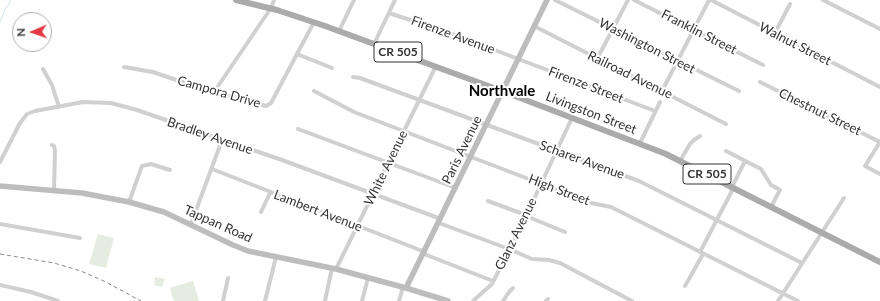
<!DOCTYPE html>
<html>
<head>
<meta charset="utf-8">
<style>
	body { margin:0 }
	#map { position:relative; width:880px; height:301px; overflow:hidden; background:#fff; font-family:Lato,sans-serif }
	canvas { display:block }
	.north { position:absolute; left:12px; top:12px; width:40px; height:40px; box-sizing:border-box; background:#fff; border:1px solid #adadad; border-radius:50%; rotate:268deg; font-size:11px; font-weight:700; line-height:16px; text-align:center; color:#333 }
	.north::after { content:''; display:block; margin:auto; width:14px; height:18px; background:#e63946; clip-path:polygon(50% 0,100% 100%,50% 72%,0 100%) }
</style>
</head>
<body>
<div id="map">
<canvas width="880" height="301"></canvas>
<div class="north">N</div>
</div>
<script>
const context = document.querySelector('canvas').getContext('2d');
context.lineJoin = 'round';
function fillPath(path, color) { context.fillStyle = color; context.fill(path, 'evenodd'); }
const shape = rows => new Path2D(rows.map(r => 'M' + r).join(''));
function trace(path, color, width, dash) { context.strokeStyle = color; context.lineWidth = width; context.lineCap = dash ? 'butt' : 'round'; context.setLineDash(dash || []); context.stroke(path); }
function drawText(font, color, halo, rows, align = 'center') {
  context.font = font + ' Lato,sans-serif'; context.lineWidth = 4; context.setLineDash([]); context.textBaseline = 'middle'; context.strokeStyle = halo; context.fillStyle = color; for (const [text, x, y, turn = 0] of rows) {
    context.save(); context.translate(x, y); context.rotate((+turn || 0) * Math.PI / 180); context.textAlign = isNaN(turn) ? turn : align; if (halo) context.strokeText(text, 0, 0); context.fillText(text, 0, 0); context.restore();
  }
}
const green = shape([
	[98,234,114,238,106,268,89,264],
	[155,277,165,279,162,287,154,285],
	[192,281,193,281,199,301,175,301,173,299,170,288]
]);
const stream = shape([
	[0,22,5,10,11,0]
]);
const street = shape([
	[555,0,739,91],
	[634,0,763,65],
	[711,0,880,87],
	[823,0,880,29],
	[389,13,450,33,655,111],
	[534,26,726,124],
	[339,31,354,0],
	[775,33,790,4],
	[374,44,395,0],
	[297,54,332,68],
	[597,59,628,0],
	[124,67,153,72,194,86,266,106,271,103,314,22],
	[43,69,52,85,59,107],
	[353,77,360,78,639,181,802,263],
	[760,82,880,142],
	[314,91,354,112,591,203,611,207,798,301],
	[662,91,709,0],
	[214,92,271,8,274,0],
	[298,129,456,188],
	[880,142,865,166,880,174],
	[640,143,660,102],
	[52,145,54,146,55,151,54,190],
	[726,151,761,169,771,185,780,190,771,207],
	[680,161,690,144,694,140,700,136],
	[0,162,20,123,27,114,35,111,83,102,111,103,137,110,282,160,441,219],
	[212,169,425,252],
	[732,187,745,161],
	[488,201,526,215],
	[129,202,142,166,151,164,170,170],
	[261,212,270,193],
	[526,216,565,232],
	[439,223,509,249,532,259,549,260,560,263,632,301],
	[0,224,80,238],
	[191,224,222,140],
	[700,252,734,187],
	[424,254,493,281],
	[336,269,436,66],
	[0,285,31,292,58,301],
	[685,286,703,254],
	[223,301,228,278],
	[265,301,276,257],
	[325,301,332,268],
	[362,301,368,278],
	[399,301,403,287],
	[473,301,492,284,526,216,572,118],
	[503,301,509,292,513,288],
	[546,301,548,299],
	[778,301,844,198]
]);
const secondary = shape([
	[0,186,82,193,129,202,164,212,233,245,248,251,336,269,406,288,448,301],
	[406,288,547,0]
]);
const primary = shape([
	[236,0,277,10,325,26,502,91,666,154,880,262]
]);
const rail = shape([
	[0,254,54,263,81,271,106,282,141,301]
]);
const shields = [
	[398,52,48],
	[707,174,48]
];
const shieldNames = [
	["CR 505",398,52],
	["CR 505",707,174]
];
const streetNames = [
	["Franklin Street",699,32,27],
	["Firenze Avenue",453,35,20],
	["Walnut Street",795,44,27],
	["Washington Street",647,46,27],
	["Railroad Avenue",630,75,26],
	["Firenze Street",586,85,21],
	["Campora Drive",219,92,16],
	["Chestnut Street",820,112,26],
	["Livingston Street",591,113,21],
	["Bradley Avenue",210,136,19],
	["Paris Avenue",462,150,-64],
	["Scharer Avenue",582,160,20],
	["White Avenue",386,168,-64],
	["High Street",559,190,21],
	["Lambert Avenue",318,211,21],
	["Tappan Road",218,224,24],
	["Glanz Avenue",516,234,-64]
];
const quarterNames = [
	["Northvale",502,91]
];
fillPath(green, '#e6ecdf');
trace(stream, '#cfe2ee', 1);
trace(street, '#d0d0d0', 4);
trace(secondary, '#bdbdbd', 5.5);
trace(primary, '#ababab', 6);
trace(rail, '#888', 1, [4, 3]);
for (const [x, y, w] of shields) { const box = new Path2D(); box.roundRect(x - w / 2, y - 10, w, 20, 3); context.fillStyle = '#fff'; context.fill(box); trace(box, '#333', 1); }
drawText('bold 12px', '#333', null, shieldNames);
drawText('13px', '#333', '#fff', streetNames);
drawText('bold 15px', '#000', '#fff', quarterNames);
</script>
</body>
</html>
